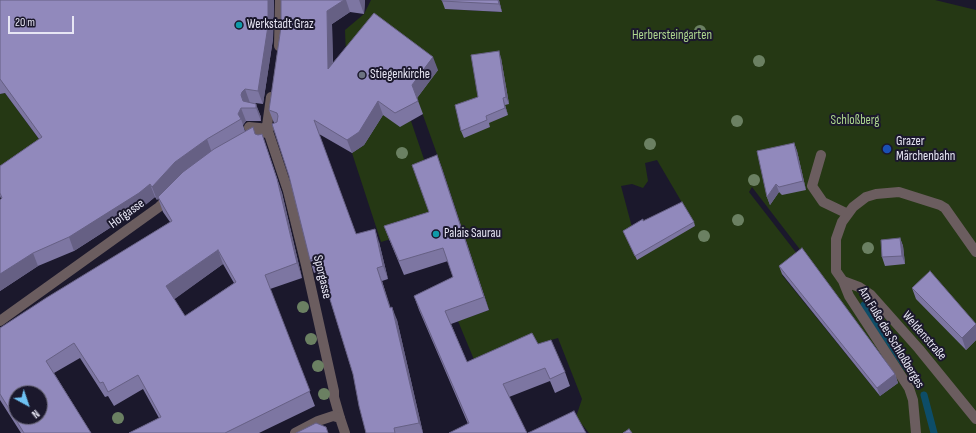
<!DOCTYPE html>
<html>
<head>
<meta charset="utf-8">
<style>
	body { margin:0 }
	#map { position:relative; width:976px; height:433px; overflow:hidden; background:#1b182c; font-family:"Sofia Sans Condensed",sans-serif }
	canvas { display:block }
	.north { position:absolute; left:8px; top:385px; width:40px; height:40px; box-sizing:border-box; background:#1b182c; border:1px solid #6d6a7c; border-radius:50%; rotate:140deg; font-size:11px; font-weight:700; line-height:16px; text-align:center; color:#e7e6f4 }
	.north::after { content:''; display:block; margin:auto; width:14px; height:18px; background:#6fc2f4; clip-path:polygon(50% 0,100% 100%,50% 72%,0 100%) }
	.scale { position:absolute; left:8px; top:16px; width:66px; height:18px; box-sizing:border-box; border:2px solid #e7e6f4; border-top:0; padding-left:5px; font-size:12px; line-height:14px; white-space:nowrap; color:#e7e6f4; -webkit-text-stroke:3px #1b182c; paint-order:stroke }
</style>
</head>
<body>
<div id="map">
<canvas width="976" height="433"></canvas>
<div class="north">N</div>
<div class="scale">20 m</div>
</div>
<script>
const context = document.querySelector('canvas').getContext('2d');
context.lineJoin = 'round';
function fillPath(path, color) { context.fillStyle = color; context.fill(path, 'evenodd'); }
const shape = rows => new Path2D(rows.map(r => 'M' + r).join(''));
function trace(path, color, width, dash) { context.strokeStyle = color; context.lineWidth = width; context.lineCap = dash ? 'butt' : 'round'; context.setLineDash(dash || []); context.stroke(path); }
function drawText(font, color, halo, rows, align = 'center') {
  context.font = font + ' "Sofia Sans Condensed",sans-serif'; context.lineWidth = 4; context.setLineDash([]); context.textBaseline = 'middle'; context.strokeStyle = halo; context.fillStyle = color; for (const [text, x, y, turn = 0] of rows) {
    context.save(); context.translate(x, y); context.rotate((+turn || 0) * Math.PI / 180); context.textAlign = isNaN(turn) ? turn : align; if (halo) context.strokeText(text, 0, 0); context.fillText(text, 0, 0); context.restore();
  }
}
const green = shape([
	[371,0,445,0,445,9,502,12,499,0,935,0,976,10,976,433,589,433,576,417,582,399,558,338,475,362,458,321,489,310,442,168,419,104,346,55,345,30,364,14],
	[657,160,684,206,633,231,621,186,632,184,643,188,648,181,645,163],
	[752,187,805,256,897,383,880,396,782,275,801,259,749,192],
	[5,93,47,150,24,166,15,155,0,168,0,94],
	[379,111,411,121,429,174,434,226,381,242,352,153,364,145]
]);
const stream = shape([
	[864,305,906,367],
	[924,395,934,433]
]);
const pedestrian = shape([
	[279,46,280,0],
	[249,127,269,129],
	[267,128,288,191,306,265,334,391,334,397,340,418],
	[266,133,271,97],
	[246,141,267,128],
	[821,155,812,186,823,202,848,214],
	[843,281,859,287,871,295,919,349,976,419],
	[0,321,159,207,171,195],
	[916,433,913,400,909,388,849,296,843,281,836,271,836,239,842,222,853,207,866,197,876,194,899,192,940,205,945,208,976,252]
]);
const minor = shape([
	[295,433,318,421,333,416,340,418,345,433]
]);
const trees = [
	[700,31],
	[759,61],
	[737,121],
	[650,144],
	[402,153],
	[754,180],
	[738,220],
	[704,236],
	[868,248],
	[303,307],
	[311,339],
	[318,366],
	[324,394],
	[118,418]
];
const wall = shape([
	[0,0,274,0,273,39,263,104,255,103,261,117,261,121,246,121,243,125,245,131,253,127,255,134,267,149,282,193,302,278,270,289,315,406,259,433,129,433,159,418,143,389,114,406,108,396,105,397,80,358,54,373,91,433,21,433,0,400,0,328,170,222,163,212,158,198,157,200,155,197,144,206,74,251,38,266,0,291,0,200,1,199,0,196,0,166,39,139,5,93,0,94],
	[223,264,234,283,185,316,174,299],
	[281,0,365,0,364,14,350,12,332,24,333,64,438,70,417,98,423,114,400,127,383,115,364,145,352,153,319,134,356,234,379,242,388,279,382,281,390,308,397,320,423,433,366,433,353,374,321,270,314,273,310,260,289,176,274,123,269,110,281,27],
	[499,0,502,12,445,9,442,1],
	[501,58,509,104,505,105,508,115,489,123,490,127,464,138,461,131,478,97],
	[794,143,797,151,806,190,782,195,779,192,770,205,767,197],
	[437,155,489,310,451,324,467,362,538,344,565,372,570,386,555,393,550,381,509,397,468,424,419,310,414,296,453,277,448,261,404,275,389,239,384,226,429,212],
	[643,221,694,222,695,226,637,260,623,231],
	[900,238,903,246,905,264,885,266,882,257],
	[779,266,895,374,898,383,880,396,782,274],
	[912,288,976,324,976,340,966,350,916,299]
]);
const shadedWall = shape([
	[268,0,274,0,273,39,263,104,258,91],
	[344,0,346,0,350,12,332,24,333,83,328,69,327,11],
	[359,0,365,0,364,14],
	[498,0,499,0,502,12,499,4],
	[499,51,501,58,509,104,506,97],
	[433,57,438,70,417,98,412,85],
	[245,89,250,103,247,105,246,108,241,95,242,92],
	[503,98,505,105,508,115,505,108],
	[378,101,383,115,364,145,352,153,347,140],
	[256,104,261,117,261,121,256,108],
	[241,108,246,121,243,125,241,119,238,114],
	[262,134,282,193,302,278,297,263],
	[207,139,212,153,180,176,157,200,152,187,175,162],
	[794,143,797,151,806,190,803,181],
	[437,155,442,168,489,310,484,297],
	[150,184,155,197,144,206,74,251,69,237],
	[776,184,779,192,770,205,767,197],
	[375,229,379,242,388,279,383,266],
	[900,238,903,246,905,264,902,256],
	[218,250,223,264,172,301,166,286],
	[33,253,38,266,0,291,0,274],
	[377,268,382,281,395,321,390,308],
	[392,307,397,320,423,433,419,423],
	[976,324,976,340,966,350,962,338],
	[895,374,898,383,880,396,877,388]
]);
const building = shape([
	[0,0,268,0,268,26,258,91,245,89,242,92,241,95,243,101,256,104,256,108,241,108,238,114,241,119,207,139,175,162,152,187,150,184,139,193,69,237,33,253,0,274,0,200,2,198,0,193,0,166,42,137,0,79,0,0],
	[281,0,344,0,327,11,328,69,374,13,433,57,412,85,418,101,395,113,378,101,359,132,347,140,314,120,356,234,375,229,383,266,377,268,390,308,392,307,419,423,394,428,395,433,366,433,359,406,353,374,317,257,310,260,289,176,272,124,277,122,278,116,277,113,269,110,281,27,281,0],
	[442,0,498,0,499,4,442,1,442,0],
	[499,51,506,97,503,98,505,108,486,116,487,120,461,131,455,105,478,97,471,55,499,51],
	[253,127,255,134,258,135,262,134,277,179,297,263,265,275,310,391,225,433,129,433,161,417,138,375,108,392,103,382,100,383,74,343,46,361,91,433,24,433,0,394,0,328,46,298,172,221,158,197,183,172,214,149,253,127],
	[218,250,236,282,185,316,166,286,218,250],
	[16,393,40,393,40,417,16,417,16,393],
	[794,143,803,181,779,187,776,184,767,197,757,151,794,143],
	[437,155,484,297,445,311,467,362,532,333,538,344,551,340,565,372,550,379,545,368,503,384,527,433,449,433,469,423,414,296,453,277,443,248,399,261,384,226,429,212,412,165,437,155],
	[682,202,694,222,635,256,623,231,643,219,643,221,682,202],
	[900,238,902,256,882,257,881,240,900,238],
	[802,248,895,374,877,388,779,266,802,248],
	[930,271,976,324,962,338,912,288,930,271],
	[574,411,586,433,528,433,574,411],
	[316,423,326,427,328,433,296,433,316,423],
	[629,429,632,433,623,433,629,429]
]);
const markers = [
	[239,25,4,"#0f9aa8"],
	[362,75,4,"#6b7280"],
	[887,149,5,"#1a4fb4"],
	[436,234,4,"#0f9aa8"]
];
const poiNames = [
	["Werkstadt Graz",247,25],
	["Stiegenkirche",370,75],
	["Grazer",896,142],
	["Märchenbahn",896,157],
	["Palais Saurau",444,234]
];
const parkNames = [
	["Herbersteingarten",672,36],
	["Schloßberg",855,121]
];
const streetNames = [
	["Hofgasse",127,214,-36],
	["Sporgasse",322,277,77],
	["Weldenstraße",924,336,49],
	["Am Fuße des Schloßberges",891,338,59]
];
fillPath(green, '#253814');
trace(stream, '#0d4d68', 7);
trace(pedestrian, '#6b5d5f', 10);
trace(minor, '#6b5d5f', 10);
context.fillStyle = '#6b8062';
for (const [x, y] of trees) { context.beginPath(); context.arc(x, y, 6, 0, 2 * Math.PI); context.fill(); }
fillPath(wall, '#7d76a2');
fillPath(shadedWall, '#666084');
fillPath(building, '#9189bc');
trace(building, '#666084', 1);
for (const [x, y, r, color] of markers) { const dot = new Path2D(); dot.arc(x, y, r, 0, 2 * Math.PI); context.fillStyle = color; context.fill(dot); trace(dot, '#1b182c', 1.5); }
drawText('13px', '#e7e6f4', '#1b182c', poiNames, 'left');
drawText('13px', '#add68e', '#1b182c', parkNames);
drawText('13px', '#e7e6f4', '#1b182c', streetNames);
</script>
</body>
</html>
